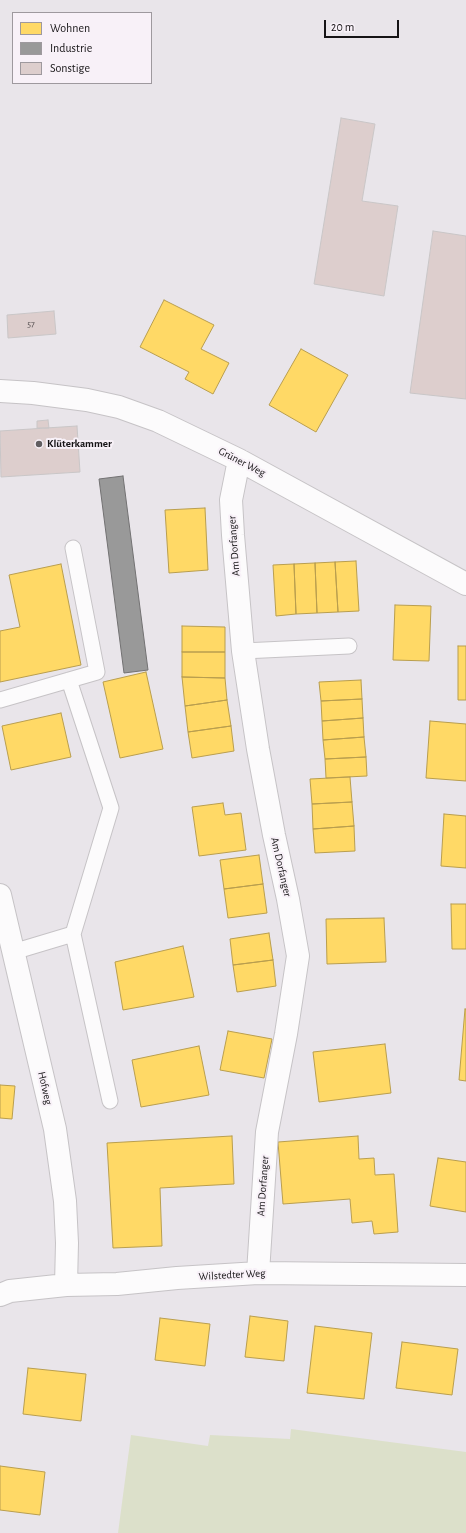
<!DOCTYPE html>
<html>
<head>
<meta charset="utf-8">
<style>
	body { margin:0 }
	#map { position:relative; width:466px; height:1533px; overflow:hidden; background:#e9e5ea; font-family:"Alegreya Sans",sans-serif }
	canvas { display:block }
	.legend { position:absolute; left:12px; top:12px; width:140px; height:72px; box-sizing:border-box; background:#f8f1f8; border:1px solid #9e999e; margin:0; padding:5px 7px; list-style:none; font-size:12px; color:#161416 }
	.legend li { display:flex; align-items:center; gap:8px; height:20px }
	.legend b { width:20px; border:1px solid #9e999e }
	.scale { position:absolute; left:324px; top:20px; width:75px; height:18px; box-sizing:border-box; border:2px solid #161416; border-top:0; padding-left:5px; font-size:12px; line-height:14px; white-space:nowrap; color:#161416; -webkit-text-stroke:3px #f8f1f8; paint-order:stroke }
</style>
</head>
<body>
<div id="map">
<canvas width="466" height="1533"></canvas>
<ul class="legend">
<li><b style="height:11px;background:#ffd966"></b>Wohnen</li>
<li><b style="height:11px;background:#999"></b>Industrie</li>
<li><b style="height:11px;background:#ddcecd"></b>Sonstige</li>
</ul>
<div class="scale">20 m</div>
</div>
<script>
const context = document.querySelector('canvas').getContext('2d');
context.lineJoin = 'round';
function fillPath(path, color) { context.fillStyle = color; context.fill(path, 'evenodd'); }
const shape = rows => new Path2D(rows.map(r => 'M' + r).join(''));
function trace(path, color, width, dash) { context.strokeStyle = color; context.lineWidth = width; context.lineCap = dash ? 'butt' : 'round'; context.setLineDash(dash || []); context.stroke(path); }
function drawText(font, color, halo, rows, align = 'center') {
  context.font = font + ' "Alegreya Sans",sans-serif'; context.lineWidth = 4; context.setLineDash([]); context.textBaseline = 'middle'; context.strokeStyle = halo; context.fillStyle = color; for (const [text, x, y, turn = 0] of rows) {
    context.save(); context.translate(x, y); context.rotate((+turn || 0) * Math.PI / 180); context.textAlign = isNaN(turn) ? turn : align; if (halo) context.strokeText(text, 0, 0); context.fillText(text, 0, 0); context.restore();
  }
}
const green = shape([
	[291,1429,466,1452,466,1533,118,1533,131,1435,208,1446,210,1435,290,1439]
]);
const homes = shape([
	[164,300,214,325,201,349,229,363,213,394,185,379,189,372,140,347,164,300],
	[301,349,348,375,316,432,269,405,301,349],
	[205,508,208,570,169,573,165,510,205,508],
	[356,561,359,611,338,612,335,562,356,561],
	[335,562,338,612,317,613,315,563,335,562],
	[315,563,317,613,296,614,294,564,315,563],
	[61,564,81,665,0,682,0,631,20,627,9,575,61,564],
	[294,564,296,614,276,616,273,565,294,564],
	[395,605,431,606,429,661,393,660,395,605],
	[182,626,225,627,225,652,182,652,182,626],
	[458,646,466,646,466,700,458,700,458,646],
	[182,652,225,652,225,678,182,677,182,652],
	[146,672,163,749,120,758,103,682,146,672],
	[182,677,225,678,227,700,185,706,182,677],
	[361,680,362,699,321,701,319,682,361,680],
	[362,699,363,718,322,721,321,701,362,699],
	[227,700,231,726,188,732,185,706,227,700],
	[61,713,71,757,11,770,2,726,61,713],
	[363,718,364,737,323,740,322,721,363,718],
	[430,721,466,724,466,781,426,778,430,721],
	[231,726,234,751,192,758,188,732,231,726],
	[364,737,366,757,325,759,323,740,364,737],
	[366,757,367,776,326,778,325,759,366,757],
	[350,777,352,802,312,804,310,779,350,777],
	[352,802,354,826,313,829,312,804,352,802],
	[223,803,225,815,241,813,246,850,199,856,192,807,223,803],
	[444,814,466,816,466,868,441,866,444,814],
	[354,826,355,851,315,853,313,829,354,826],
	[259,855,263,884,224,889,220,860,259,855],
	[263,884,267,913,228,918,224,889,263,884],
	[451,904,466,904,466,949,452,949,451,904],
	[384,918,386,962,327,964,326,919,384,918],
	[269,933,273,960,233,965,230,939,269,933],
	[183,946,194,997,123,1010,115,962,183,946],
	[273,960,276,986,237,992,233,965,273,960],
	[465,1009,466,1009,466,1081,459,1080,465,1009],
	[228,1031,272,1039,264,1078,220,1070,228,1031],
	[385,1044,391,1093,319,1102,313,1052,385,1044],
	[199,1046,209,1095,141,1107,132,1060,199,1046],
	[0,1085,15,1086,12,1119,0,1118,0,1085],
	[232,1136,234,1184,160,1188,162,1246,113,1248,107,1143,232,1136],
	[358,1136,359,1159,374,1158,375,1175,394,1174,398,1232,374,1234,372,1221,352,1223,350,1199,283,1204,278,1142,358,1136],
	[438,1158,466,1162,466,1212,430,1206,438,1158],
	[250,1316,288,1321,284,1361,245,1357,250,1316],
	[160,1318,210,1324,205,1366,155,1360,160,1318],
	[315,1326,372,1333,364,1399,307,1393,315,1326],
	[402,1342,458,1349,452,1395,396,1388,402,1342],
	[28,1368,86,1374,81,1421,23,1414,28,1368],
	[0,1466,45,1472,40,1515,0,1510,0,1466]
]);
const industry = shape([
	[123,476,148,670,124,673,99,479,123,476]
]);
const building = shape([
	[341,118,375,124,362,201,398,206,384,296,314,284,341,118],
	[433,231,466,236,466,399,410,393,433,231],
	[54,311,56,334,8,338,7,315,54,311],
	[48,420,49,428,37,428,37,421,48,420],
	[77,426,80,472,1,477,0,431,77,426]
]);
const service = shape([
	[243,651,349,646],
	[69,680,111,808,73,934],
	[0,700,97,672,73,548],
	[13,952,73,934,110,1101]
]);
const minor = shape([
	[0,391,33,393,87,400,119,407,158,421,239,460,466,584],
	[239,460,231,500,233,535,243,651,258,749,274,835,288,899,298,956,286,1034,267,1132,258,1273],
	[0,895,55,1129,65,1201,67,1243,66,1285],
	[0,1295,10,1291,66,1285,117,1284,177,1278,258,1273,466,1275]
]);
const markers = [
	[39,444,4,"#605d60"]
];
const numberNames = [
	["57",31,324]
];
const poiNames = [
	["Klüterkammer",47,444]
];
const streetNames = [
	["Grüner Weg",242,462,27],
	["Am Dorfanger",234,546,-94],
	["Am Dorfanger",281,867,77],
	["Hofweg",45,1088,77],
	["Am Dorfanger",263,1186,-86],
	["Wilstedter Weg",232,1275,-3]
];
fillPath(green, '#dce0ca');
fillPath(homes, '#ffd966');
trace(homes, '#b99e4e', 1);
fillPath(industry, '#999');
trace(industry, '#727172', 1);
fillPath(building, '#ddcecd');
trace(building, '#c9c6c7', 1);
trace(service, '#c6c3c6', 17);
trace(minor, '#c6c3c6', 24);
trace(service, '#fcfbfc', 15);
trace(minor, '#fcfbfc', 22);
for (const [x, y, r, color] of markers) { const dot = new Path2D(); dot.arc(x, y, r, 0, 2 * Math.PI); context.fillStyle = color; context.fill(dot); trace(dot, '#f8f1f8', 1.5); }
drawText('9px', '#494445', null, numberNames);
drawText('bold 11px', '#161416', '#f8f1f8', poiNames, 'left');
drawText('11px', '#161416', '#f8f1f8', streetNames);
</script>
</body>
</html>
